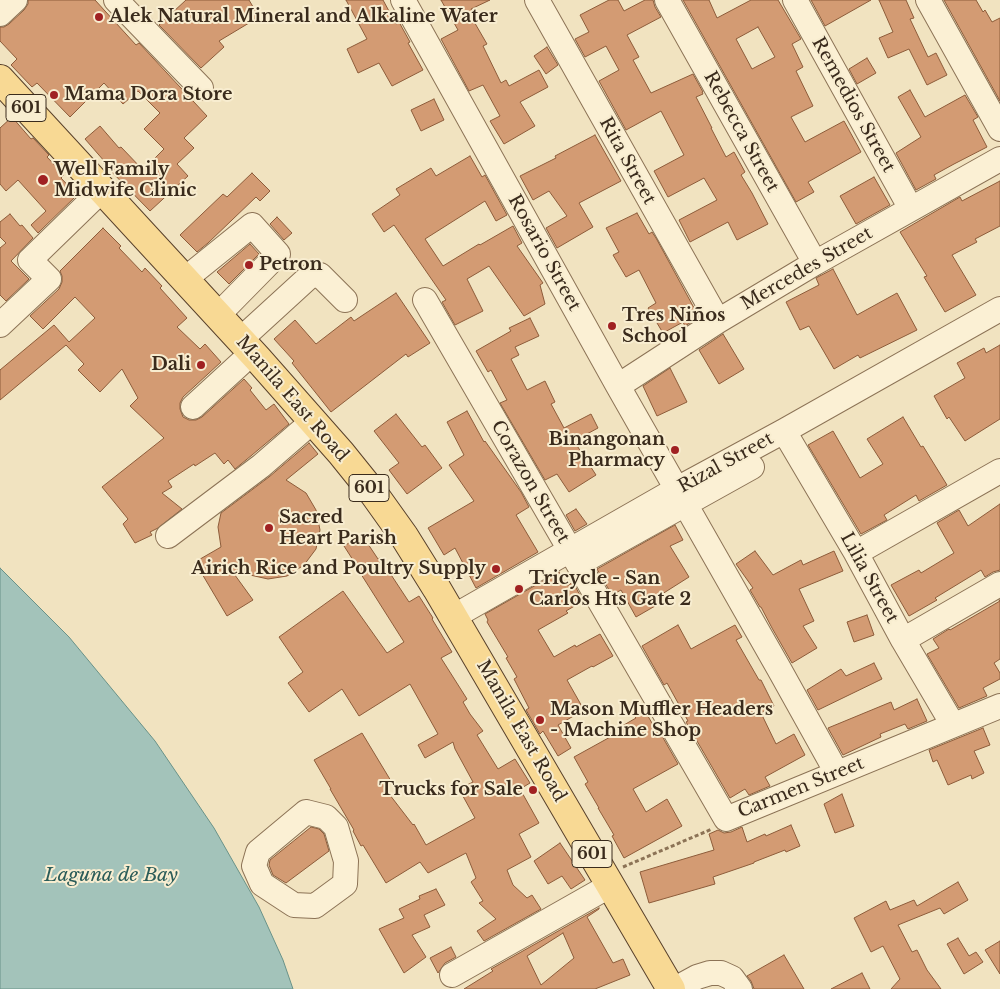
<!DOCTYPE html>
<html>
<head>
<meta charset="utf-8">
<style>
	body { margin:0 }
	canvas { display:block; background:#f1e3c0 }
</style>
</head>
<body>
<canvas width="1000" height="989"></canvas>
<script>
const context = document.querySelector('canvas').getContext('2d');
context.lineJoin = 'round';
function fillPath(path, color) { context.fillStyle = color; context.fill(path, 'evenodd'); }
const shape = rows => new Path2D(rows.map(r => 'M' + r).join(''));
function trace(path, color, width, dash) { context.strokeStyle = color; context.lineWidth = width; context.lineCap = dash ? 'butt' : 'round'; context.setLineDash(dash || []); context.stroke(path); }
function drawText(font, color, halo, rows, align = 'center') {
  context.font = font + ' "Libre Baskerville",serif'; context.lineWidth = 4; context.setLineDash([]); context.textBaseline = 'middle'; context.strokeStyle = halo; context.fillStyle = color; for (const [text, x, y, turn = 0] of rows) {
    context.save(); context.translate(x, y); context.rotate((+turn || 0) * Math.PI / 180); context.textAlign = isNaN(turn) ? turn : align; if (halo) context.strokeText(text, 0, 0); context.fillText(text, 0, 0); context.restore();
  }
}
const water = shape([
	[0,568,69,637,155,741,214,828,259,907,283,960,293,989,0,989,0,568]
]);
const building = shape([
	[28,0,95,0,136,45,139,43,207,116,184,138,194,148,177,164,188,176,150,211,103,163,105,162,85,139,100,126,119,148,121,147,143,170,164,149,144,129,160,113,138,91,123,104,104,83,70,117,37,83,32,87,11,65,17,59,0,41,0,27,4,27,9,24,24,10,28,4,28,0],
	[186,0,249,0,259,17,219,41,224,47,201,68,159,25,186,0],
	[346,0,383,0,396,24,399,22,410,42,408,43,423,70,392,86,379,63,358,73,347,49,367,39,346,0],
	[441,0,490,0,471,9,472,11,469,13,487,44,483,46,501,83,506,80,509,86,539,70,548,87,520,102,535,126,504,144,490,121,500,116,483,85,469,91,441,39,458,30,441,0],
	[609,0,618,0,624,11,645,0,653,0,655,7,661,17,627,35,639,57,633,60,651,93,693,74,703,92,702,92,703,94,696,97,712,128,711,128,726,157,734,152,745,172,741,175,752,193,768,224,737,240,728,222,690,242,679,220,717,200,704,178,668,197,654,171,684,155,661,111,626,130,599,81,619,70,606,46,585,57,575,39,589,32,580,15,609,0],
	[683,0,709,0,717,18,751,0,778,0,801,39,792,44,803,67,796,71,813,106,791,117,805,142,844,121,861,152,808,182,814,192,796,202,683,0],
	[758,27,775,57,752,69,736,39,758,27],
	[811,0,871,0,825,26,811,0],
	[879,0,906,0,914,18,910,19,928,57,936,53,947,75,927,85,909,49,888,58,879,38,893,32,879,0],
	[944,0,976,0,983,12,985,10,992,22,1000,18,1000,101,944,0],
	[547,47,558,65,546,74,534,56,547,47],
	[867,58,876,73,857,84,849,69,867,58],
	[910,90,925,117,965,95,978,117,973,120,987,147,954,164,934,175,936,179,916,190,896,153,921,137,898,97,910,90],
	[434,99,444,120,421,131,411,110,434,99],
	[12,117,31,139,33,138,49,155,47,157,64,175,61,178,77,195,38,233,31,225,46,211,18,180,6,191,0,184,0,128,12,117],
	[595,135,621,181,579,203,593,227,557,248,546,228,567,216,549,191,533,200,520,176,556,158,555,156,595,135],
	[470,156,482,177,485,175,507,215,496,221,485,201,425,239,443,266,479,244,480,245,513,226,522,243,517,246,543,283,540,285,545,304,524,316,489,266,467,279,483,311,455,325,442,302,446,300,394,225,384,232,372,214,400,195,396,189,431,168,436,176,470,156],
	[252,173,270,191,260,201,256,197,208,243,197,252,180,235,223,194,227,197,252,173],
	[874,177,890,205,856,224,840,196,874,177],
	[1000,181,1000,226,975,239,977,242,952,255,976,295,945,312,924,277,927,276,900,232,960,197,962,201,1000,181],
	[637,213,649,234,652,232,656,238,699,317,685,326,683,322,663,333,648,308,656,303,639,270,626,277,613,255,619,252,606,228,637,213],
	[10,214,20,226,22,225,33,238,11,261,29,279,6,301,0,295,0,248,6,243,0,237,0,222,10,214],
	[277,217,292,233,284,240,270,224,277,217],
	[103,228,121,246,119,248,142,272,145,268,162,286,160,288,187,318,177,327,200,349,205,344,221,362,183,397,180,403,180,409,183,417,189,420,196,420,202,417,244,379,252,388,250,390,266,410,274,404,289,424,252,455,235,469,228,460,224,464,215,453,195,466,194,464,168,481,172,487,162,493,182,509,158,528,150,532,152,535,135,543,123,524,128,519,102,487,164,438,130,406,138,398,122,369,100,392,78,370,84,364,66,345,0,400,0,370,54,325,69,342,95,318,75,297,43,329,30,316,59,289,62,282,62,276,60,271,103,228],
	[250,244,259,254,229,284,217,272,250,244],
	[833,269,857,315,897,293,917,330,860,358,858,355,834,369,809,326,800,330,786,302,819,285,816,278,833,269],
	[396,293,430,343,408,357,406,354,331,412,292,363,294,361,274,339,295,320,316,344,351,317,354,321,396,293],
	[530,318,539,336,515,347,519,355,511,359,527,390,545,381,555,402,551,404,564,428,591,414,598,428,574,441,596,475,569,492,557,474,545,480,500,403,507,400,491,370,488,372,476,351,511,331,509,328,530,318],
	[723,334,744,369,719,384,699,350,723,334],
	[1000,345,1000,419,965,441,949,417,947,419,934,396,965,378,957,363,984,348,986,353,1000,345],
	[670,368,687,402,657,416,643,386,670,368],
	[467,411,484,442,485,441,521,492,529,507,516,515,538,552,476,588,455,548,444,555,428,528,474,501,449,465,464,455,447,422,467,411],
	[396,414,422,447,425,445,442,468,407,494,389,470,399,463,374,431,396,414],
	[903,417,921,447,923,446,947,485,919,501,916,495,884,515,887,520,861,534,808,445,833,431,860,478,883,464,867,439,903,417],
	[309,443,318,454,286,480,306,493,316,510,320,530,316,549,304,565,287,576,268,579,232,571,253,600,227,616,195,562,221,547,218,527,221,513,269,477,309,443],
	[1000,504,1000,570,993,572,985,577,981,570,935,598,937,600,909,616,891,585,919,570,921,573,954,553,937,523,959,510,968,526,1000,504],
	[576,509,587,524,575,531,566,515,576,509],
	[675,525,683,540,670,546,689,577,659,596,662,602,636,617,621,590,612,595,597,569,675,525],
	[362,535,378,559,380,558,409,602,419,596,433,618,432,619,452,652,441,658,467,699,463,702,470,714,483,731,477,735,498,769,515,759,530,783,520,789,539,823,519,834,531,857,507,870,513,885,527,898,532,895,541,909,484,941,477,931,496,919,479,903,483,901,471,882,476,878,466,853,428,873,420,862,386,883,363,845,361,846,353,831,354,830,330,789,331,789,314,760,362,733,391,781,383,786,413,825,414,824,426,845,475,818,459,789,473,782,455,749,453,742,425,758,418,745,438,734,410,684,359,716,342,689,309,712,288,683,303,672,279,637,343,591,387,653,404,642,359,571,360,571,344,546,362,535],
	[755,551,773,575,801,560,803,565,834,551,843,571,799,589,814,621,803,626,817,648,792,663,772,628,761,607,760,607,750,590,753,588,736,564,755,551],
	[559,572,567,586,573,582,583,601,566,611,568,613,538,630,554,657,575,645,576,647,600,634,613,656,593,667,592,666,567,680,584,710,558,725,571,748,558,756,543,731,540,734,526,710,529,708,514,679,517,677,506,658,508,657,487,622,488,620,485,614,559,572],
	[999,600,1000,600,1000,659,994,663,1000,673,1000,679,983,688,987,696,959,708,927,654,939,648,933,639,949,629,950,630,1000,601,999,600],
	[867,615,874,635,854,642,847,622,867,615],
	[678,625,691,649,735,625,742,637,736,640,759,680,761,680,774,706,761,713,776,744,794,734,805,755,765,777,770,786,749,795,745,789,730,798,686,722,688,721,667,683,664,685,642,646,678,625],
	[874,663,882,679,818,710,807,690,841,669,846,676,874,663],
	[917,699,927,721,908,729,905,724,880,734,881,737,843,755,828,728,891,702,894,710,917,699],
	[645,711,660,737,662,736,678,764,633,789,646,812,667,799,682,826,624,858,612,836,614,835,598,808,599,808,585,784,588,782,574,757,612,736,610,733,636,718,635,717,645,711],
	[983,728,990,745,974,751,984,773,972,779,971,775,948,785,937,760,933,762,929,750,983,728],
	[842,794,854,826,835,833,824,804,842,794],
	[791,825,800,846,786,852,785,850,754,862,754,863,713,877,715,884,649,903,640,872,714,850,709,834,718,830,724,833,731,832,742,827,747,842,765,834,766,836,791,825],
	[311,827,319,829,324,834,329,851,286,883,273,875,269,865,270,860,311,827],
	[560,843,585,880,571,889,562,876,548,884,534,861,560,843],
	[958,882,968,900,944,914,940,908,898,925,912,952,917,950,927,970,941,989,891,989,900,979,883,946,871,952,854,918,886,901,890,910,914,900,917,906,958,882],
	[436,889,445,905,424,915,430,927,412,935,426,957,404,973,379,929,404,918,399,909,420,899,419,896,436,889],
	[599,908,599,909,587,917,613,963,623,959,630,975,595,989,464,989,493,971,491,969,599,908],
	[563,933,574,958,541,985,527,956,563,933],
	[958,938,969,956,976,952,983,962,964,974,947,944,958,938],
	[1000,941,1000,974,985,950,1000,941],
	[451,947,456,957,445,963,438,973,430,958,451,947],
	[784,955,804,989,754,989,751,981,747,976,784,955],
	[862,973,870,989,831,989,862,973]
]);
const path = shape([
	[623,867,712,829]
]);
const minor = shape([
	[116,0,201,88],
	[403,0,618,386,778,667,837,773],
	[537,0,718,321],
	[667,0,815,263],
	[795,0,911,209],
	[928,0,1000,129],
	[0,14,15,0],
	[185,279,252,225,278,254,218,315],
	[425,300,726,819,1000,706],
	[0,325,49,279,30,260,102,190],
	[240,340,310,276,320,275,345,300],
	[618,386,718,321,815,263,1000,159],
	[193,407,252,353],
	[784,431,856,553,903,640,953,725],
	[168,536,261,466,313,421],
	[856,553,1000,471],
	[585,560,752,467],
	[453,617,677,489,784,431,1000,309],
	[903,640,1000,584],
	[306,812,326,817,336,827,346,861,345,884,315,906,294,905,262,884,254,866,258,852,306,812],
	[452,975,611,885],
	[675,989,697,977,710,973,721,973,732,978,740,989]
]);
const major = shape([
	[0,79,258,359,341,453,374,494,404,536,437,589,671,989]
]);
const markers = [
	[99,17,5,"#a02122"],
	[54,95,5,"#a02122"],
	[43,180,6,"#a02122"],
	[249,265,5,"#a02122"],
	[612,326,5,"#a02122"],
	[201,365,5,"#a02122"],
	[675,450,5,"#a02122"],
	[269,528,5,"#a02122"],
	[496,569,5,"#a02122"],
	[519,589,5,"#a02122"],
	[540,720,5,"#a02122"],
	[533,790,5,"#a02122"]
];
const shields = [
	[26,108,40],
	[369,488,40],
	[592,854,40]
];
const shieldNames = [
	["601",26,108],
	["601",369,488],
	["601",592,854]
];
const poiNames = [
	["Alek Natural Mineral and Alkaline Water",109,17],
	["Mama Dora Store",64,95],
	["Well Family",54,170],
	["Midwife Clinic",54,191],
	["Petron",259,265],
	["Tres Niños",622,316],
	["School",622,337],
	["Dali",191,365,"right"],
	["Binangonan",665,440,"right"],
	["Pharmacy",665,461,"right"],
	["Sacred",279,518],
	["Heart Parish",279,539],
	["Airich Rice and Poultry Supply",486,569,"right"],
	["Tricycle - San",529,579],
	["Carlos Hts Gate 2",529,600],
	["Mason Muffler Headers",550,710],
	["- Machine Shop",550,731],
	["Trucks for Sale",523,790,"right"]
];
const streetNames = [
	["Remedios Street",853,105,61],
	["Rebecca Street",741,132,61],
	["Rita Street",627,161,61],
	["Rosario Street",544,253,61],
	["Mercedes Street",807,269,-30],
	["Manila East Road",292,399,49],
	["Rizal Street",726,463,-29],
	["Corazon Street",530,482,60],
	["Lilia Street",869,578,61],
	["Manila East Road",521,731,60],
	["Carmen Street",801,788,-22]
];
const waterNames = [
	["Laguna de Bay",111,876]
];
fillPath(water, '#a3c3ba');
trace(water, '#699288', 1);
fillPath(building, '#d39b73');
trace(building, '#8d5c3a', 1);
trace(minor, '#8c7356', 26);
trace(major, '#59412b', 30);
trace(path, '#8c7356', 3, [4, 2.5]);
trace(minor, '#fbf0d4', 24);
trace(major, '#f8d994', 28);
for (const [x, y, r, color] of markers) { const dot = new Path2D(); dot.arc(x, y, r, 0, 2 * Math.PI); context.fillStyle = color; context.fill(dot); trace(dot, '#f8edd0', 2); }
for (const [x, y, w] of shields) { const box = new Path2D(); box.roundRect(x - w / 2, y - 13.5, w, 27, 4); context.fillStyle = '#f8edd0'; context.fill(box); trace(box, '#3a2b1c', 1); }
drawText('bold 16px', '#3a2b1c', null, shieldNames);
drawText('bold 18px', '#3a2b1c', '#f8edd0', poiNames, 'left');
drawText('18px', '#3a2b1c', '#f8edd0', streetNames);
drawText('italic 19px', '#2a5c59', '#f8edd0', waterNames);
</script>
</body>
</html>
